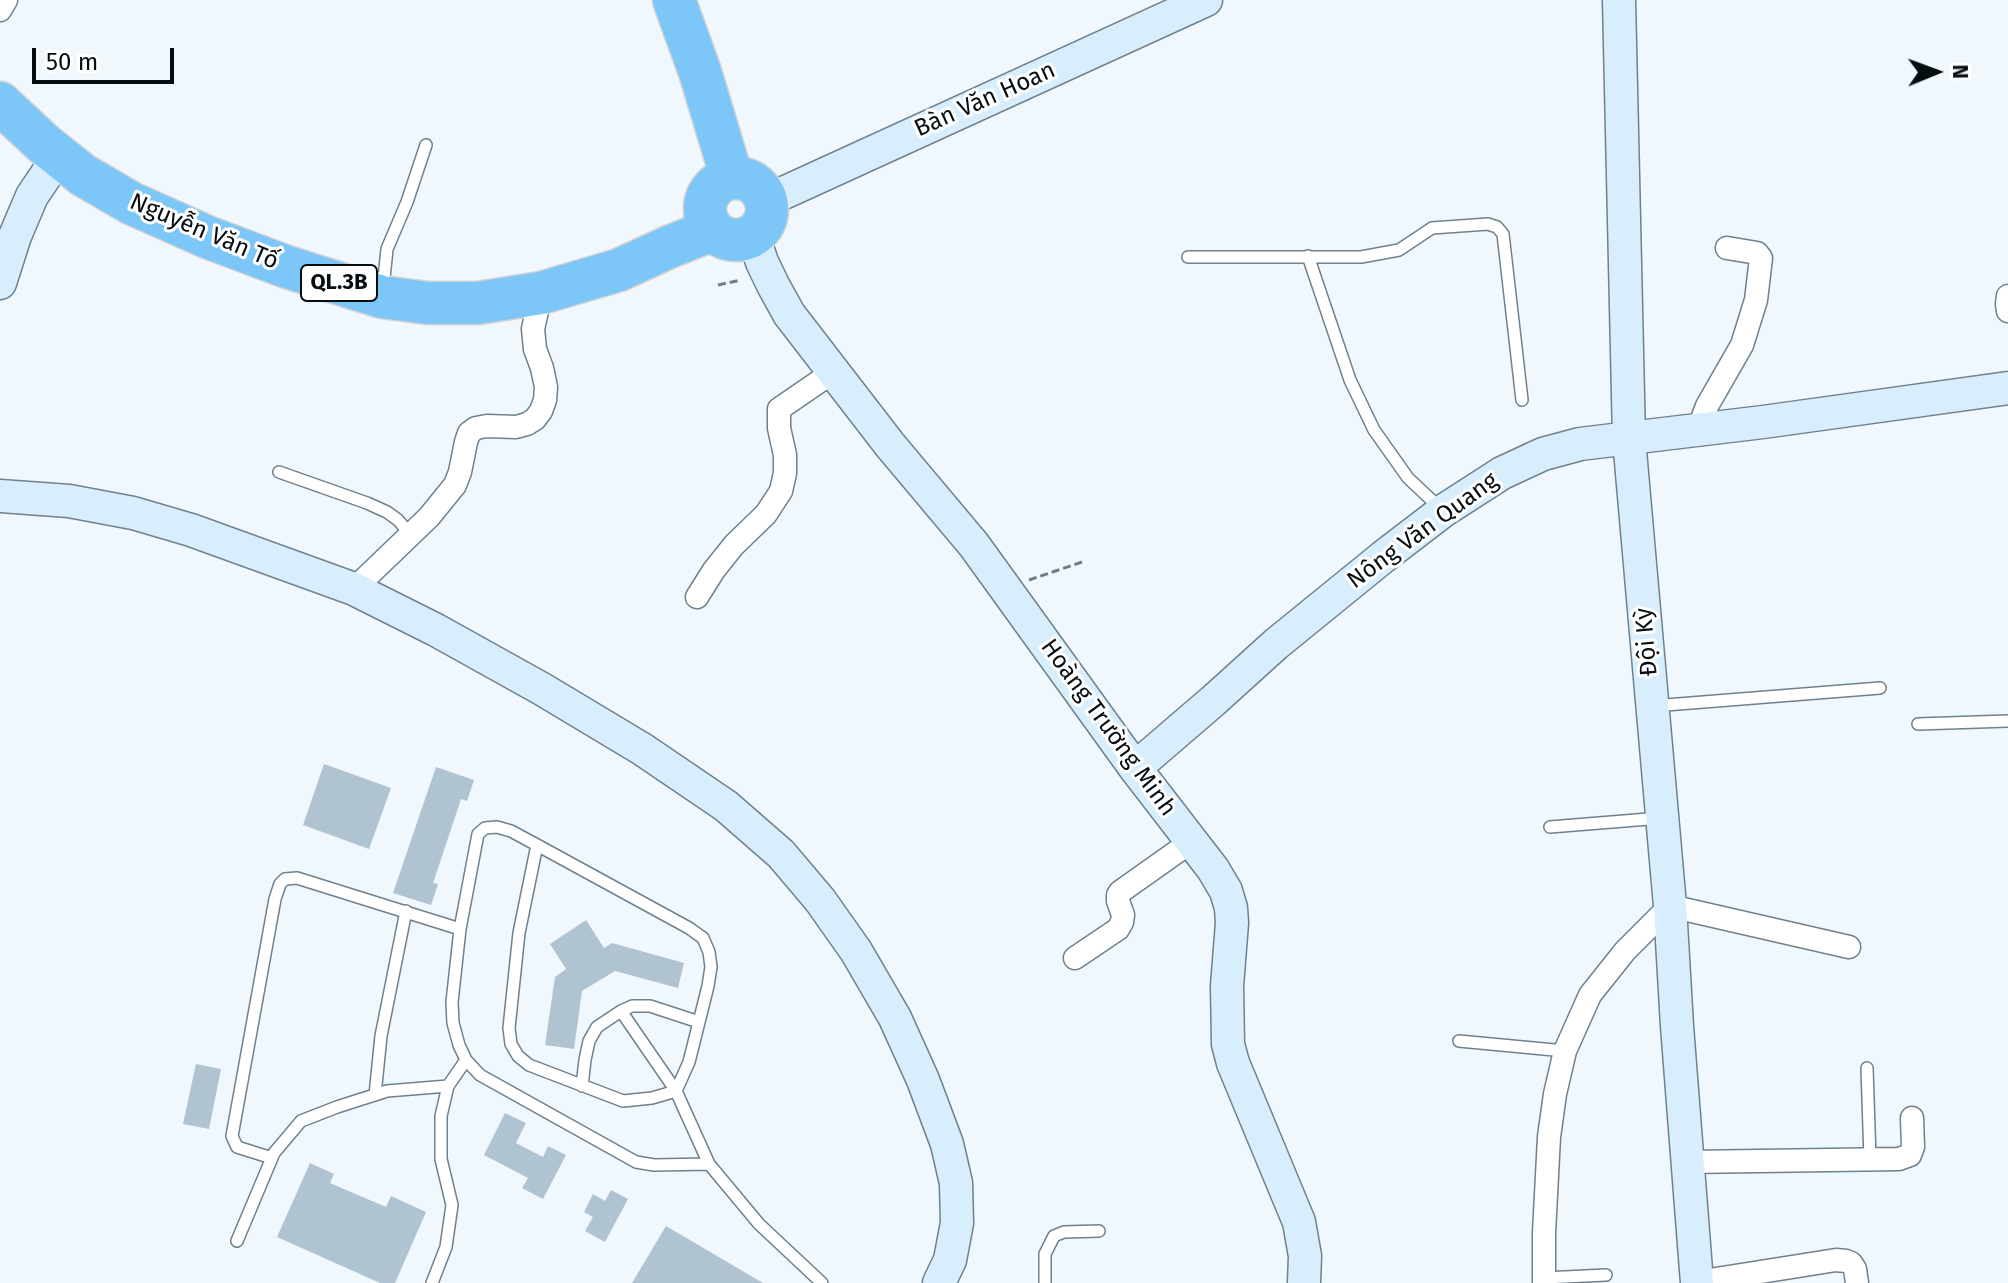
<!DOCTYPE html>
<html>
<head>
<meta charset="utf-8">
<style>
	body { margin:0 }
	#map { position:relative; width:2008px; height:1283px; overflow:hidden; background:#f0f7fd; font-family:"Fira Sans",sans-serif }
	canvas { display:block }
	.north { position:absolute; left:1896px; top:32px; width:80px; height:80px; -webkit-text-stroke:6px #fff; paint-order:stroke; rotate:89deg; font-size:22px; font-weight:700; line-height:32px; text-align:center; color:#060d11 }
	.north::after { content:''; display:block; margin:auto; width:28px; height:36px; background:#060d11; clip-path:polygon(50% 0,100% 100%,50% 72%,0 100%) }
	.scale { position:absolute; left:32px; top:48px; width:142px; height:36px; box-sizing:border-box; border:4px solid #060d11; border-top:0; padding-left:10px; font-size:24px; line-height:28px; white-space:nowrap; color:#060d11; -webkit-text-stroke:6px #fff; paint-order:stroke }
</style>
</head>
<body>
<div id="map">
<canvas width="2008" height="1283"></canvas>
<div class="north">N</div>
<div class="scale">50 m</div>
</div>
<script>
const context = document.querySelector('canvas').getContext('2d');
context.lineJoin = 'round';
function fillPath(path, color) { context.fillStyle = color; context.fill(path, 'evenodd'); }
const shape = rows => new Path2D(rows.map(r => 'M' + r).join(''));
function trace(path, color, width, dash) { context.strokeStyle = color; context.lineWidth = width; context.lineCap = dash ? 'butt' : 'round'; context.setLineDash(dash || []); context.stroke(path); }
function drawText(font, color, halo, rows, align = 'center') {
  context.font = font + ' "Fira Sans",sans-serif'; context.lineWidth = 6; context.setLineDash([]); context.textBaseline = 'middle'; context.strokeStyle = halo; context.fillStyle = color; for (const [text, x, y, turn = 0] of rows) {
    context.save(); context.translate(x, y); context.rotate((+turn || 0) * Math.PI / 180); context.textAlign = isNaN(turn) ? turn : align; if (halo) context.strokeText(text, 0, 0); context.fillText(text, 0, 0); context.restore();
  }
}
const building = shape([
	[324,764,391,788,369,849,303,825],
	[436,767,474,780,467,801,461,799,433,883,438,884,431,905,393,893],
	[586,920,604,948,612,943,684,963,678,988,615,971,582,991,574,1049,545,1045,555,977,566,969,550,944],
	[196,1064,221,1069,209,1129,183,1124],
	[505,1113,526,1123,516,1143,543,1157,548,1146,566,1155,543,1199,522,1188,528,1178,484,1155],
	[310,1163,334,1174,330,1183,386,1207,391,1196,426,1212,395,1283,380,1283,277,1237],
	[611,1190,628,1199,605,1242,585,1231,593,1217,584,1212,593,1194,605,1201],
	[666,1226,763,1283,632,1283]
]);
const path = shape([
	[718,285,741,280],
	[1029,580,1082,562]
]);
const lane = shape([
	[1308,256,1350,380,1374,430,1408,478,1440,508],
	[1188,257,1361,257,1399,250,1432,228,1488,224,1497,227,1503,234,1522,400],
	[383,288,387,249,407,202,426,145],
	[279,472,367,503,387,512,398,520,411,535],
	[1653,706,1880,688],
	[1918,724,2008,721],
	[1550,827,1661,818],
	[537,845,519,933,509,1028,511,1044,518,1056,529,1065,623,1101,652,1098,676,1091,689,1062,708,986,711,967,709,952,703,938,689,928,537,845,511,831,497,827,485,828,478,834,460,929,452,1002,453,1023,459,1045,466,1060,480,1075,636,1162,654,1165,709,1164],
	[621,1011,676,1091,709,1164,759,1224,822,1283],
	[1459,1041,1565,1051],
	[1867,1068,1870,1159],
	[582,1086,585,1060,589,1041,597,1027,621,1011,632,1006,650,1006,699,1022],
	[375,1095,381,1036,406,911],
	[272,1158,237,1147,232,1136,275,899,280,884,285,879,297,878,460,929],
	[237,1241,274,1153,301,1121,337,1107,387,1091,448,1086],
	[1544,1278,1606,1275],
	[432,1283,446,1247,452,1205,441,1159,441,1116,448,1086,466,1060],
	[1045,1283,1045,1254,1054,1236,1064,1232,1099,1231]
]);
const street = shape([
	[0,10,6,0],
	[2008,296,2007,304,2008,311],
	[1698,430,1707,406,1742,345,1756,300,1761,258,1757,253,1727,248],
	[354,589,429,517,455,485,460,472,466,442,469,433,476,428,487,426,516,427,527,424,535,419,541,411,545,400,546,387,542,368,535,349,533,329,541,293],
	[697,597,714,570,734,545,766,514,781,491,785,473,785,455,779,428,779,409,833,372],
	[1075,958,1118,929,1122,922,1123,915,1118,901,1118,895,1120,892,1192,841],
	[1688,1162,1899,1159,1910,1155,1913,1147,1912,1118],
	[1697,1282,1836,1260,1846,1261,1851,1263,1855,1269,1857,1283],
	[1544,1283,1544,1233,1549,1137,1555,1094,1565,1051,1590,995,1625,951,1670,906,1849,947]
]);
const secondary = shape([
	[1619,0,1629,439,1670,906,1677,1026,1697,1283],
	[766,201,1206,0],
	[753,235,762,262,773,285,789,314,890,445,974,545,1135,768,1213,869,1226,891,1231,908,1232,923,1227,986,1228,1044,1233,1063,1299,1222,1305,1256,1304,1283],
	[0,283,15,236,32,196,59,156],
	[0,496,69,501,133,513,191,530,354,589,436,630,542,689,642,749,726,806,781,854,820,900,856,951,895,1018,923,1080,947,1144,956,1183,957,1223,950,1260,939,1283],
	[1135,768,1213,701,1276,644,1383,557,1443,511,1502,473,1543,454,1580,444,1763,422,2008,388]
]);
const highway = shape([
	[674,0,700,72,732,178],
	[0,103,44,144,83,175,131,203,207,237,287,267,382,297,428,303,478,303,541,293,619,270,669,247,712,230],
	'705 209a31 31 0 1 1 62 0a31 31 0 1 1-62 0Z'
]);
const shields = [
	[339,283,76]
];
const shieldNames = [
	["QL.3B",339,283]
];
const streetNames = [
	["Bàn Văn Hoan",985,100,-24],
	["Nguyễn Văn Tố",204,232,23],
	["Nông Văn Quang",1423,531,-36],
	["Đội Kỳ",1647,642,-95],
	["Hoàng Trường Minh",1108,728,54]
];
fillPath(building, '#b0c3d1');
trace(lane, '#6f818d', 14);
trace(street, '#6f818d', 25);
trace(secondary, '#6f818d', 35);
trace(highway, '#d2d3d4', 45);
trace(path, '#757c81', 3, [8, 4]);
trace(lane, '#fff', 11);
trace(street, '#fff', 22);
trace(secondary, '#d8eefd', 32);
trace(highway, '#7cc6f8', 42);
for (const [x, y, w] of shields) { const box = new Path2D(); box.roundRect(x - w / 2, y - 18, w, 36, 6); context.fillStyle = '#fff'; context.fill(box); trace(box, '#060d11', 2); }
drawText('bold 22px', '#060d11', null, shieldNames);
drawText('24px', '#060d11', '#fff', streetNames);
</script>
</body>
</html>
